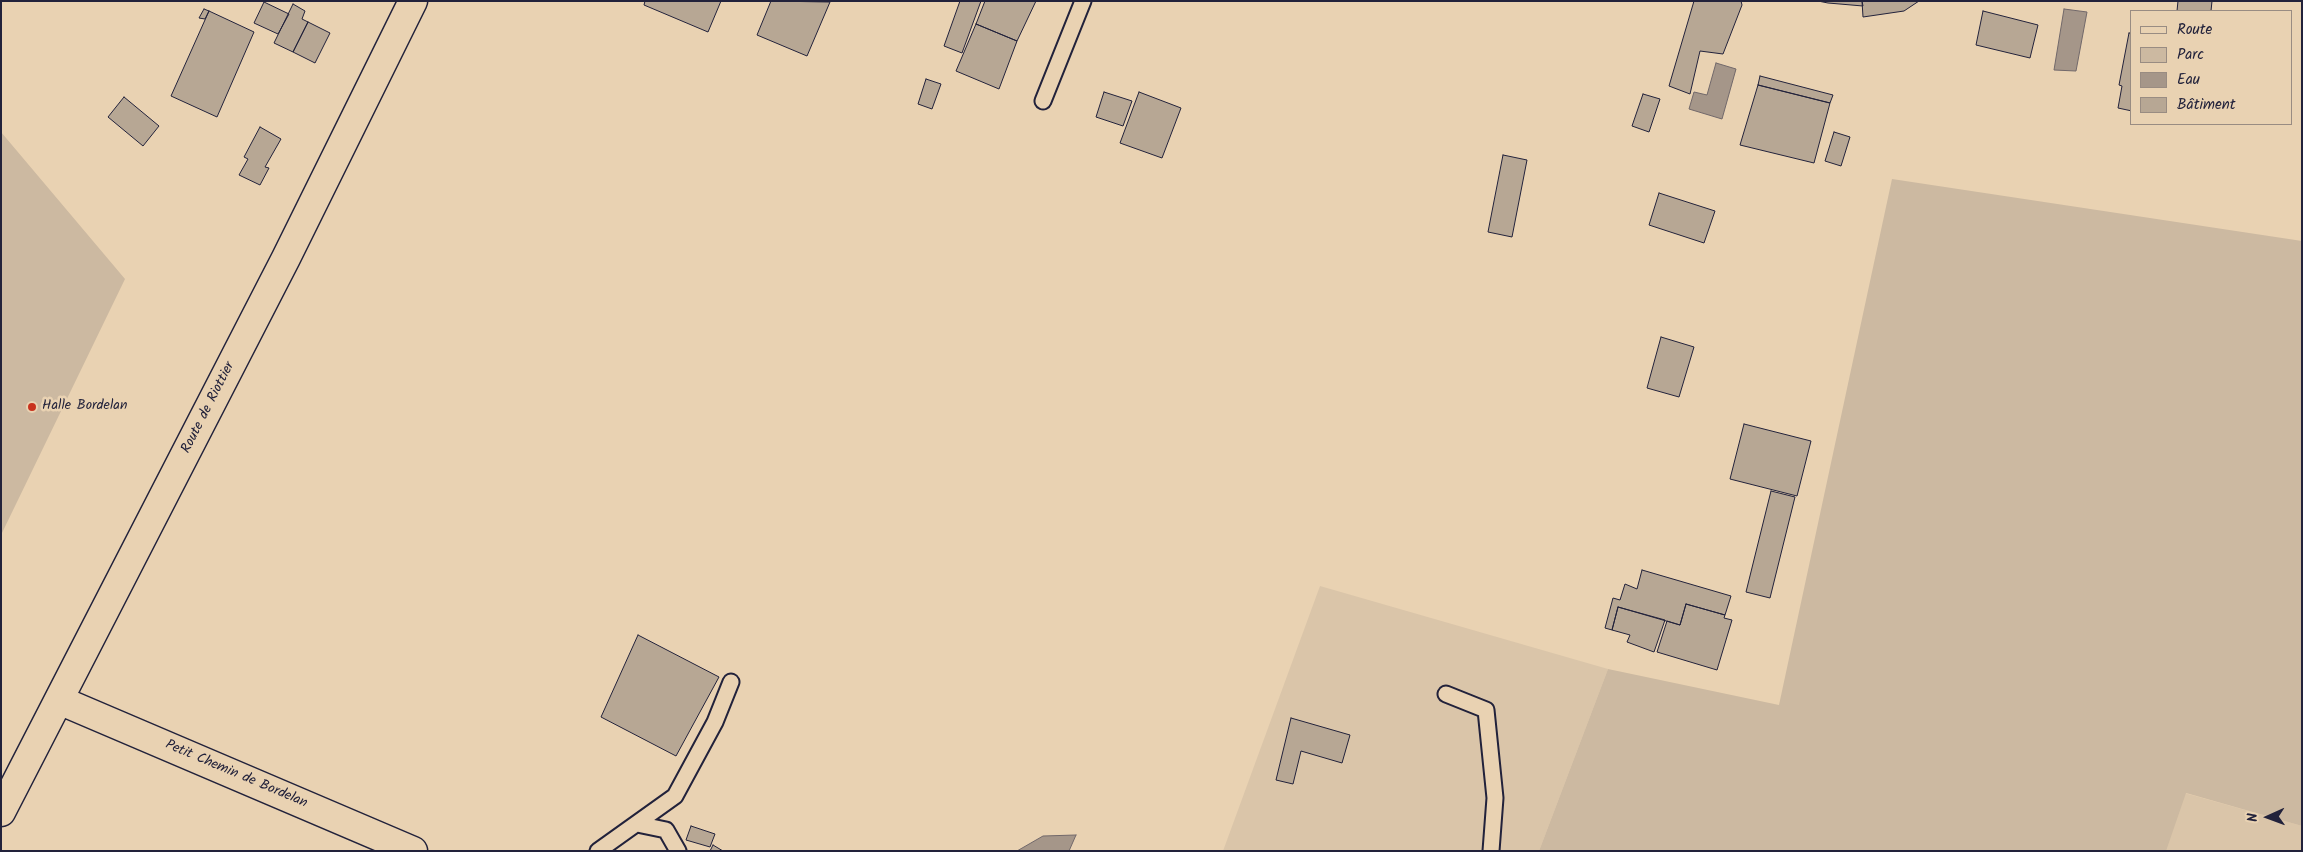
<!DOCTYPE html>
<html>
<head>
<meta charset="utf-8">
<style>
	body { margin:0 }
	#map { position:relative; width:2303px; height:852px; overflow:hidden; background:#e9d2b2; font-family:Kalam,sans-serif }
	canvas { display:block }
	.frame { position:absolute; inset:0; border:2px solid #22223b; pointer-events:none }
	.legend { position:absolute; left:2130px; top:10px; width:162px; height:115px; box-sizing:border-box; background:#e9d2b2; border:1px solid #998c82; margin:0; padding:6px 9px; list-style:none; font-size:15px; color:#22223b }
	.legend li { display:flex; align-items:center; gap:10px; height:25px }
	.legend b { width:25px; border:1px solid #998c82 }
	.north { position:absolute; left:2243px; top:792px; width:50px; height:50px; -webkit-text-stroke:4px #e9d2b2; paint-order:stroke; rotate:268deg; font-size:14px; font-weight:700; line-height:20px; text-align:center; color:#22223b }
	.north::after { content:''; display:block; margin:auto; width:18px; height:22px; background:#22223b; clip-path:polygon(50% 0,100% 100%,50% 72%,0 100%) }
</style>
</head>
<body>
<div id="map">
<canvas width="2303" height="852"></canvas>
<div class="frame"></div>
<ul class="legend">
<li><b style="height:6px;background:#e9d2b2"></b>Route</li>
<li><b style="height:14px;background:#ccb9a1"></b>Parc</li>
<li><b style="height:14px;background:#a59689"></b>Eau</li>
<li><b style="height:14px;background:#b7a794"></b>Bâtiment</li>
</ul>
<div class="north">N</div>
</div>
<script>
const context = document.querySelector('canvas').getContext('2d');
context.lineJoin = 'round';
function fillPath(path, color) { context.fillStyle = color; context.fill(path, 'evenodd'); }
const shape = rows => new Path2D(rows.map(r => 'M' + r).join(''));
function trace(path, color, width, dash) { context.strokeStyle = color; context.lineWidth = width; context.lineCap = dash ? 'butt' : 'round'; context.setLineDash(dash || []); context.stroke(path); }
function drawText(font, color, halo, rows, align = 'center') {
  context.font = font + ' Kalam,sans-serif'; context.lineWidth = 5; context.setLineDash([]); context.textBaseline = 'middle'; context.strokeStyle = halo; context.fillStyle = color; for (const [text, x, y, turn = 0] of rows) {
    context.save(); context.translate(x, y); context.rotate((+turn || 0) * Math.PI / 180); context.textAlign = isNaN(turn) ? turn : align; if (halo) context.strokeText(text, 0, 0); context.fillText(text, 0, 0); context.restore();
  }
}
const built = shape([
	[1320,586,1608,669,1539,851,1223,851],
	[2174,790,2302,826,2302,851,2154,851]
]);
const green = shape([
	[1,132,125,279,1,535],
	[1892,179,2302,241,2302,826,2186,793,2166,851,1539,851,1608,669,1779,705]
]);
const water = shape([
	[2064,9,2087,12,2076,71,2054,70,2064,9],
	[1716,63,1736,69,1722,119,1689,109,1694,92,1707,95,1716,63],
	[1076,835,1069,851,1017,851,1043,836,1076,835]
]);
const building = shape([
	[645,1,721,1,708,32,644,5,645,1],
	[771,1,830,2,807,56,757,35,771,1],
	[960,1,981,1,962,53,944,46,960,1],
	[985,1,1036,1,1017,41,976,24,985,1],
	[1694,1,1741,1,1742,5,1723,54,1700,51,1690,94,1669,86,1694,1],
	[1818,1,1862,1,1863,6,1828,3,1818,1],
	[1862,1,1919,1,1904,11,1863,17,1862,1],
	[2178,1,2212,1,2211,11,2177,11,2178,1],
	[264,2,289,14,278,34,254,23,264,2],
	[293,4,305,11,302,19,308,22,293,52,274,43,293,4],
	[204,9,209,11,205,19,199,18,204,9],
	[209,11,254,32,217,117,171,96,209,11],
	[1983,11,2038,25,2030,58,1976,45,1983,11],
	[308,22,330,33,315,63,293,52,308,22],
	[976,24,1017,41,999,89,956,71,976,24],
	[2129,33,2132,33,2132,111,2118,108,2122,86,2119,85,2129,33],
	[1760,76,1833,95,1830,103,1758,85,1760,76],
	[926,79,941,84,932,109,918,104,926,79],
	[1758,85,1830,103,1814,163,1740,145,1758,85],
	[1104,92,1132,101,1123,126,1096,117,1104,92],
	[1139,92,1181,108,1162,158,1120,143,1139,92],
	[1643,94,1660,99,1649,132,1632,126,1643,94],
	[124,97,159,126,143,146,108,117,124,97],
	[260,127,281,139,265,167,269,168,260,185,239,175,248,159,244,157,260,127],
	[1834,132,1850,137,1841,166,1825,161,1834,132],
	[1503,155,1527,160,1512,237,1488,232,1503,155],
	[1659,193,1715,211,1704,243,1649,225,1659,193],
	[1661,337,1694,347,1679,397,1647,388,1661,337],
	[1744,424,1811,441,1797,496,1730,479,1744,424],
	[1771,491,1795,497,1770,598,1746,592,1771,491],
	[1642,570,1731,596,1725,615,1686,604,1680,625,1618,607,1612,630,1605,628,1613,598,1620,600,1625,584,1637,589,1642,570],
	[1686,604,1725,615,1724,618,1732,620,1717,670,1657,652,1667,621,1680,625,1686,604],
	[1618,607,1665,620,1654,652,1627,642,1630,635,1612,630,1618,607],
	[638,635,719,677,676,756,601,717,638,635],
	[1291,718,1350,735,1342,763,1301,751,1293,784,1276,780,1291,718],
	[691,826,715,834,710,847,686,840,691,826],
	[713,845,723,851,710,851,713,845]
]);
const service = shape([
	[1043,101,1083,1],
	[1446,694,1486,710,1495,798,1491,851],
	[637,824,666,830,678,851],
	[598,851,675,796,715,722,731,682]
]);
const minor = shape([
	[59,700,413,851],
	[1,812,286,258,413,1]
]);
const markers = [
	[32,407,5,"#c8321e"]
];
const poiNames = [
	["Halle Bordelan",42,407]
];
const streetNames = [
	["Route de Riottier",209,408,-63],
	["Petit Chemin de Bordelan",236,775,23]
];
fillPath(built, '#dac5a9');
fillPath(green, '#ccb9a1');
fillPath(water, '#a59689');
trace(water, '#71686a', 1);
fillPath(building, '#b7a794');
trace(building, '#22223b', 1);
trace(service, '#22223b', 19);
trace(minor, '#22223b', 31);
trace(service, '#e9d2b2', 15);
trace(minor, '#e9d2b2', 28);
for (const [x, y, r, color] of markers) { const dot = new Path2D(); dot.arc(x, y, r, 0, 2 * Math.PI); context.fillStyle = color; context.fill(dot); trace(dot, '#e9d2b2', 2); }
drawText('14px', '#22223b', '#e9d2b2', poiNames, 'left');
drawText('14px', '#22223b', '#e9d2b2', streetNames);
</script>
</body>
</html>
